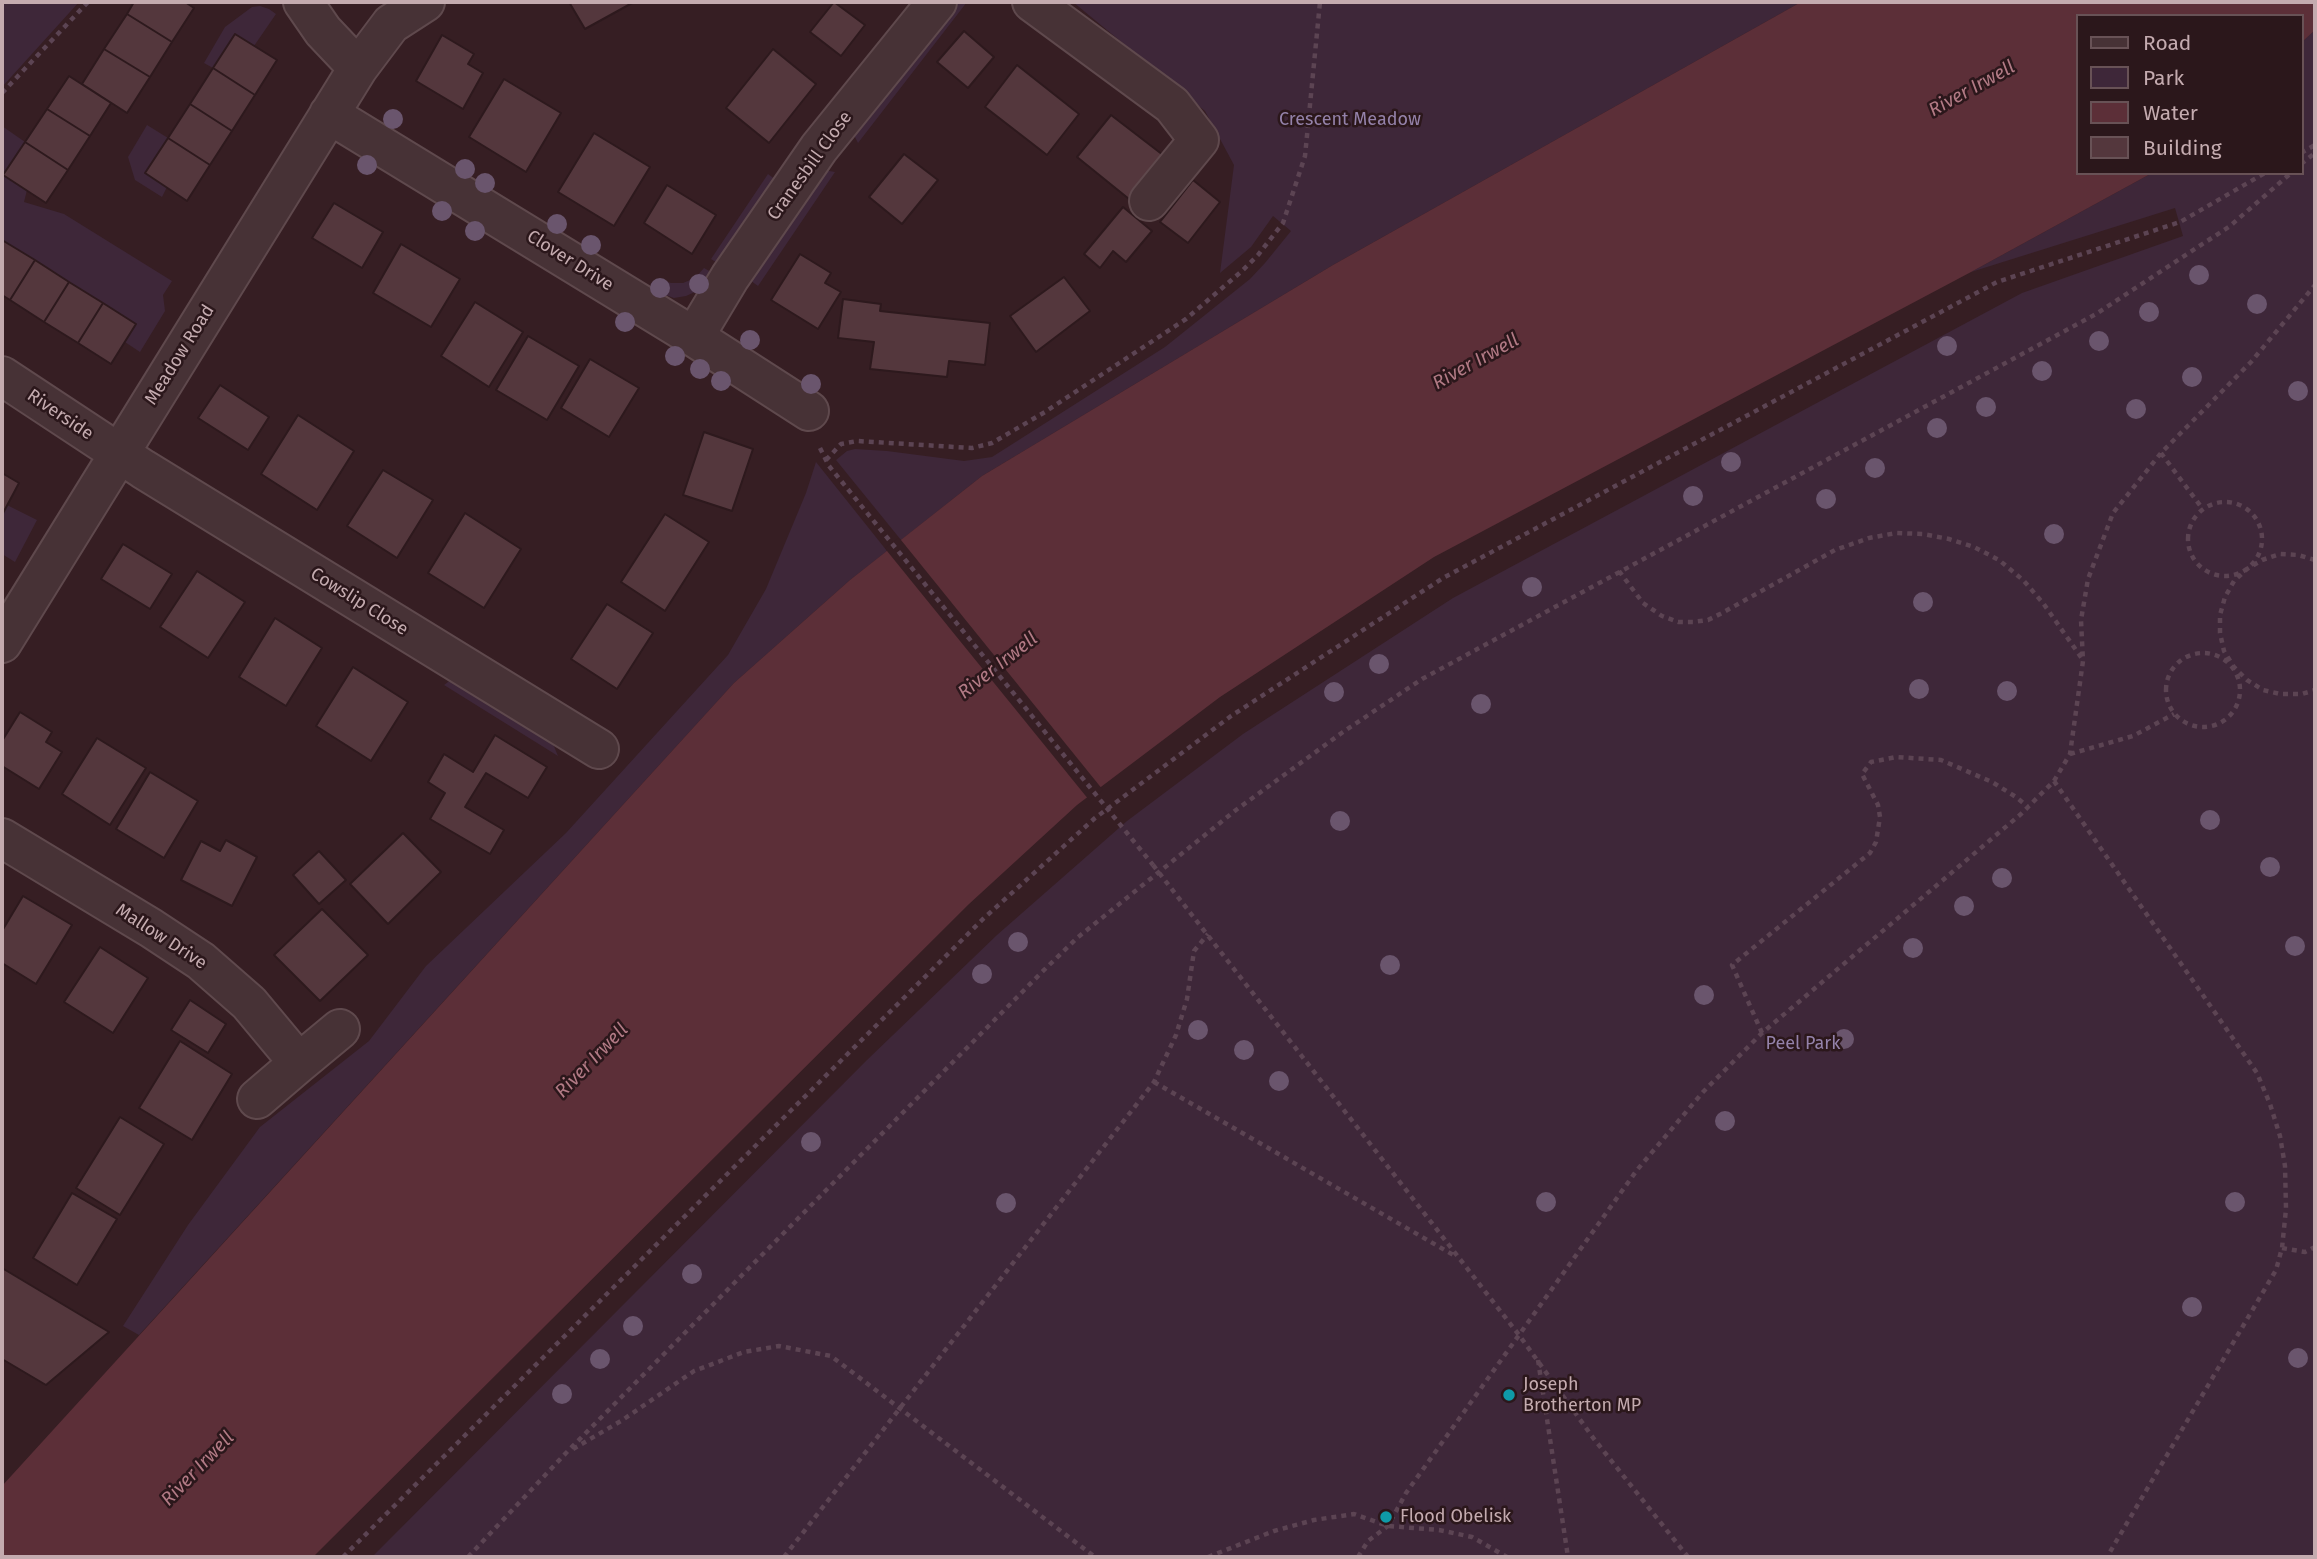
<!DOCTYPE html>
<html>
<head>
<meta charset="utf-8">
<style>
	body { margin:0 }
	#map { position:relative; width:2317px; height:1559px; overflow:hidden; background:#361e23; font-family:"Fira Sans",sans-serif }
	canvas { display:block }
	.frame { position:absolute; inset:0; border:4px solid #c4abaf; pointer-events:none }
	.legend { position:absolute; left:2076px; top:14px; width:228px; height:161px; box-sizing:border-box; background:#2b171b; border:2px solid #685256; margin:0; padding:9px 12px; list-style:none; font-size:21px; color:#c4abaf }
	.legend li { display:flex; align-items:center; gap:14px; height:35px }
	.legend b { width:35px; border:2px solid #685256 }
</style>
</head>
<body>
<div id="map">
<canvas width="2317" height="1559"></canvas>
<div class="frame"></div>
<ul class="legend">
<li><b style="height:9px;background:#473236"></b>Road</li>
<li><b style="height:19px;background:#3e2739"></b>Park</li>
<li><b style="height:19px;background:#5c2f38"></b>Water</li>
<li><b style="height:19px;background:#54373d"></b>Building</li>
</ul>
</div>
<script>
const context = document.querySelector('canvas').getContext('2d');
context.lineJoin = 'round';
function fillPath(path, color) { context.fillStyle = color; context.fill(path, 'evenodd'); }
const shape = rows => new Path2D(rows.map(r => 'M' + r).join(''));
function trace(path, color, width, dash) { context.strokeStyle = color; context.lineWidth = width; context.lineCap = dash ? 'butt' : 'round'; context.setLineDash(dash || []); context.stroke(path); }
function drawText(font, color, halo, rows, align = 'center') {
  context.font = font + ' "Fira Sans",sans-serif'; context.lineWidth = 5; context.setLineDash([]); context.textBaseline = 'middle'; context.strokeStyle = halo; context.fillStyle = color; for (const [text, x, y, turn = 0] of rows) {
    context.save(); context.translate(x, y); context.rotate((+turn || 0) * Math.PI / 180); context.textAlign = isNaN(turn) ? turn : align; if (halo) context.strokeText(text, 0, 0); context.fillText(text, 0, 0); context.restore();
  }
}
const green = shape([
	[2,2,79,2,2,87],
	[957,2,967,2,858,143,853,133,950,7],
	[1073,2,1801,2,1333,265,982,476,901,540,836,460,847,451,855,449,887,451,964,461,992,457,1165,347,1250,279,1265,263,1291,231,1273,216,1251,247,1220,273,1234,165,1205,111],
	[260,6,269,9,276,14,254,46,235,34,213,68,204,63,225,27,252,7],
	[2315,30,2315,1557,372,1557,867,1060,997,935,1127,821,1243,734,1453,598,2022,293,2183,236,2175,208,1971,272,2152,173,2301,173,2301,43],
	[147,125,168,138,145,173,167,187,162,197,135,180,128,157],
	[2,126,25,142,27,190,24,202,64,214,172,281,163,295,165,311,140,352,125,342,136,324,2,240],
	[824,170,835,172,758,286,747,278],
	[768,174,776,180,719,264,711,259],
	[704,268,713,273,697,291,686,296,674,298,651,290,659,279,671,283,683,283,695,278],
	[816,462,887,551,850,580,734,683,139,1335,123,1326,188,1225,260,1127,369,1041,426,966,566,833,728,655,766,589,806,493],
	[7,505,37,520,15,562,2,554,2,515],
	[452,679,544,736,553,744,558,756,444,685]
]);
const water = shape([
	[1801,2,2315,2,2315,30,2301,43,2301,16,2077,16,2077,173,2152,173,1971,272,1434,557,1220,697,1077,805,969,904,313,1557,2,1557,2,1486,734,683,850,580,982,476,1333,265]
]);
const pier = shape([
	[898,538,901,540,1103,790,1089,800,887,551,885,548]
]);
const building = shape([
	[134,2,185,2,194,8,172,42,127,14,134,2],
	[569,2,634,2,585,29,569,2],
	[834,2,865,25,841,56,810,32,834,2],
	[127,14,172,42,150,77,104,49,127,14],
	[964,31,994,57,968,88,937,62,964,31],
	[235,34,277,60,255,95,213,68,235,34],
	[442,35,474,54,468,64,483,73,463,109,416,81,442,35],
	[104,49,150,77,127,113,82,84,104,49],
	[773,49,816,84,769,143,726,108,773,49],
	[1017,65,1079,114,1047,155,985,107,1017,65],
	[213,68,255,95,232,131,190,104,213,68],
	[69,76,111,103,90,136,47,109,69,76],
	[504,79,561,113,526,172,469,137,504,79],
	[190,104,232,131,210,165,168,138,190,104],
	[47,109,90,136,68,170,25,142,47,109],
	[1111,115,1163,155,1129,199,1077,157,1111,115],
	[594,133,650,167,614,226,558,192,594,133],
	[168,138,210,165,187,201,145,173,168,138],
	[25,142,68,170,46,203,3,175,25,142],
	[904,154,938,180,902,224,869,197,904,154],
	[1193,180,1220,202,1188,243,1160,222,1193,180],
	[667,185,716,215,692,254,644,223,667,185],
	[334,203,383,232,362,268,312,238,334,203],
	[1123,207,1152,231,1126,262,1113,251,1100,268,1084,254,1123,207],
	[2,240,35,260,10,300,2,295,2,240],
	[401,244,460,279,431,327,373,293,401,244],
	[800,254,831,273,825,283,841,292,818,329,771,300,800,254],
	[35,260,69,282,44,322,10,300,35,260],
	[1064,277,1090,311,1036,352,1010,316,1064,277],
	[69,282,103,303,78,343,44,322,69,282],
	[843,299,881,304,880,311,990,323,985,365,949,361,947,377,870,369,874,342,838,338,843,299],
	[475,302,523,332,489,387,441,356,475,302],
	[103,303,136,324,111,364,78,343,103,303],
	[528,336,579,366,547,420,496,390,528,336],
	[590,359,639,388,609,437,561,408,590,359],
	[220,385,269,417,248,450,198,418,220,385],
	[298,415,354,451,317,510,261,474,298,415],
	[704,432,753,449,732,511,683,495,704,432],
	[383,470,433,500,397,558,347,526,383,470],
	[2,473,19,483,2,515,2,473],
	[465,513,521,549,484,608,428,573,465,513],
	[665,514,709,542,665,611,621,582,665,514],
	[123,544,172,574,150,609,101,579,123,544],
	[197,571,245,602,208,658,160,627,197,571],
	[607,604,653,633,617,689,571,659,607,604],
	[275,618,322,648,286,706,239,677,275,618],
	[353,667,408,702,371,761,316,726,353,667],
	[20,712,52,732,46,742,62,752,39,789,2,766,2,741,20,712],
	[495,735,547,767,528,798,486,773,465,807,504,830,490,854,430,819,445,793,428,782,444,754,473,772,495,735],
	[97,738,146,768,110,825,62,794,97,738],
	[150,772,198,801,164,858,116,829,150,772],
	[403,833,441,872,388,924,350,884,403,833],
	[226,840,257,857,232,906,181,880,201,841,220,851,226,840],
	[319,851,346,880,319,904,293,875,319,851],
	[23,896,72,925,36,984,2,963,2,931,23,896],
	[322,909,368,955,320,1001,274,955,322,909],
	[100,947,148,978,113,1033,64,1002,100,947],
	[190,1000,226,1024,208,1053,171,1030,190,1000],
	[180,1041,232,1074,192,1140,139,1108,180,1041],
	[120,1117,164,1144,120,1215,76,1188,120,1117],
	[72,1193,117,1219,77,1285,33,1258,72,1193],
	[2,1268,109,1332,46,1385,2,1359,2,1268]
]);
const path = shape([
	[2,93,88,2],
	[2301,153,2315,145],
	[2301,164,2315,153],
	[820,448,829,466],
	[2161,453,2202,508],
	[826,460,841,444,857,441,972,448,992,443,1045,412,1186,319,1242,271,1258,255,1283,223,1305,156,1320,2],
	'2188 539a37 37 0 1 1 74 0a37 37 0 1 1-74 0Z',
	[2315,560,2298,555,2280,554,2262,560,2247,569,2234,581,2225,597,2220,615,2220,633,2224,651,2234,667,2247,680,2263,690,2280,694,2302,694,2315,690],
	[1619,571,1643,603,1662,616,1678,622,1693,622,1708,620,1722,613,1835,550,1869,538,1896,533,1923,534,1949,539,1974,547,1999,560,2023,580,2043,603,2083,660],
	'2166 690a37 37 0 1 1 74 0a37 37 0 1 1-74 0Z',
	[2070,754,2133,736,2174,714],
	[2054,781,2257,1073,2270,1104,2280,1136,2285,1166,2286,1209,2282,1248,2276,1270,2107,1557],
	[1153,865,1519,1335,1594,1439,1688,1557],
	[1762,1033,1732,965,1870,853,1876,842,1880,817,1878,805,1862,774,1871,762,1896,757,1941,760,1992,782,2016,797,2028,807],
	[1154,1082,1455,1256],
	[2282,1248,2305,1252,2315,1247],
	[1538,1360,1568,1557],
	[573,1449,621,1421,694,1371,744,1352,779,1346,831,1356,1095,1557],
	[343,1557,983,919,1095,818,1231,716,1443,578,1997,282,2180,222,2265,173],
	[468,1557,566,1453,1042,972,1077,938,1236,810,1343,732,1422,679,2096,314,2230,226,2291,173],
	[784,1557,1154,1082,1176,1035,1187,999,1194,951,1208,934],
	[1208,1557,1274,1531,1314,1520,1354,1514,1388,1526,1439,1530,1472,1537,1507,1557],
	[1358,1557,1368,1541,1388,1526,1406,1493,1637,1170,1703,1092,1762,1033,2021,814,2054,781,2070,754,2083,661,2081,620,2088,579,2113,513,2161,453,2251,362,2315,285]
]);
const minor = shape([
	[303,2,323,31,358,68],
	[1032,2,1172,105,1199,140,1149,201],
	[329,114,694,337,809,411],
	[694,337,730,277,819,148,937,2],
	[2,376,143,469,599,749],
	[2,643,358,68,391,24,425,2],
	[2,838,151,928,201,961,249,1003,299,1063,257,1099],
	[299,1063,340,1029]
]);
const pathBridge = shape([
	[829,466,1153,865]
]);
const trees = [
	[393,119],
	[367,165],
	[465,169],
	[485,183],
	[442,211],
	[557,224],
	[475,231],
	[591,245],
	[2199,275],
	[699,284],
	[660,288],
	[2257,304],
	[2149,312],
	[625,322],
	[750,340],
	[2099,341],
	[1947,346],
	[675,356],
	[700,369],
	[2042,371],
	[2192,377],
	[721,381],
	[811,384],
	[2298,391],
	[1986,407],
	[2136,409],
	[1937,428],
	[1731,462],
	[1875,468],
	[1693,496],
	[1826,499],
	[2054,534],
	[1532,587],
	[1923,602],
	[1379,664],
	[1919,689],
	[2007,691],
	[1334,692],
	[1481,704],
	[2210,820],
	[1340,821],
	[2270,867],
	[2002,878],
	[1964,906],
	[1018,942],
	[2295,946],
	[1913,948],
	[1390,965],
	[982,974],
	[1704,995],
	[1198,1030],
	[1844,1039],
	[1244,1050],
	[1279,1081],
	[1725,1121],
	[811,1142],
	[1546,1202],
	[2235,1202],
	[1006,1203],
	[692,1274],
	[2192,1307],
	[633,1326],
	[2298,1358],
	[600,1359],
	[562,1394]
];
const markers = [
	[1509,1395,7,"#0f9aa8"],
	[1386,1517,7,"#0f9aa8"]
];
const parkNames = [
	["Crescent Meadow",1350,120],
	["Peel Park",1803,1044]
];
const streetNames = [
	["Cranesbill Close",810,166,-54],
	["Clover Drive",570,261,32],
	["Meadow Road",180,355,-58],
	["Riverside",60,415,34],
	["Cowslip Close",359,602,32],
	["Mallow Drive",161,937,33]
];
const poiNames = [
	["Joseph",1523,1385],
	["Brotherton MP",1523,1406],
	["Flood Obelisk",1400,1517]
];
const waterNames = [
	["River Irwell",1972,89,-29],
	["River Irwell",1476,362,-29],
	["River Irwell",998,666,-38],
	["River Irwell",592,1061,-46],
	["River Irwell",198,1469,-46]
];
fillPath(green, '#3e2739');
fillPath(water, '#5c2f38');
fillPath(pier, '#361e23');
fillPath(building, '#54373d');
trace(building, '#2d191d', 2);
trace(minor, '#5f494d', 42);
trace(path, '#5c4453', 4.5, [5, 5]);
trace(minor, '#473236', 38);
trace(pathBridge, '#5c4453', 4.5, [5, 5]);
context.fillStyle = '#6a556d';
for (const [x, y] of trees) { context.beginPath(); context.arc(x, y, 10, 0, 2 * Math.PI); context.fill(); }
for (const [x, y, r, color] of markers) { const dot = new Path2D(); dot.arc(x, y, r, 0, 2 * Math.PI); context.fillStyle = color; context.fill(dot); trace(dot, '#2b171b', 2.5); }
drawText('18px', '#9482aa', '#2b171b', parkNames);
drawText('18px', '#c4abaf', '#2b171b', streetNames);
drawText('18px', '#c4abaf', '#2b171b', poiNames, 'left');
drawText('italic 19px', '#b27a85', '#2b171b', waterNames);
</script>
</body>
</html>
